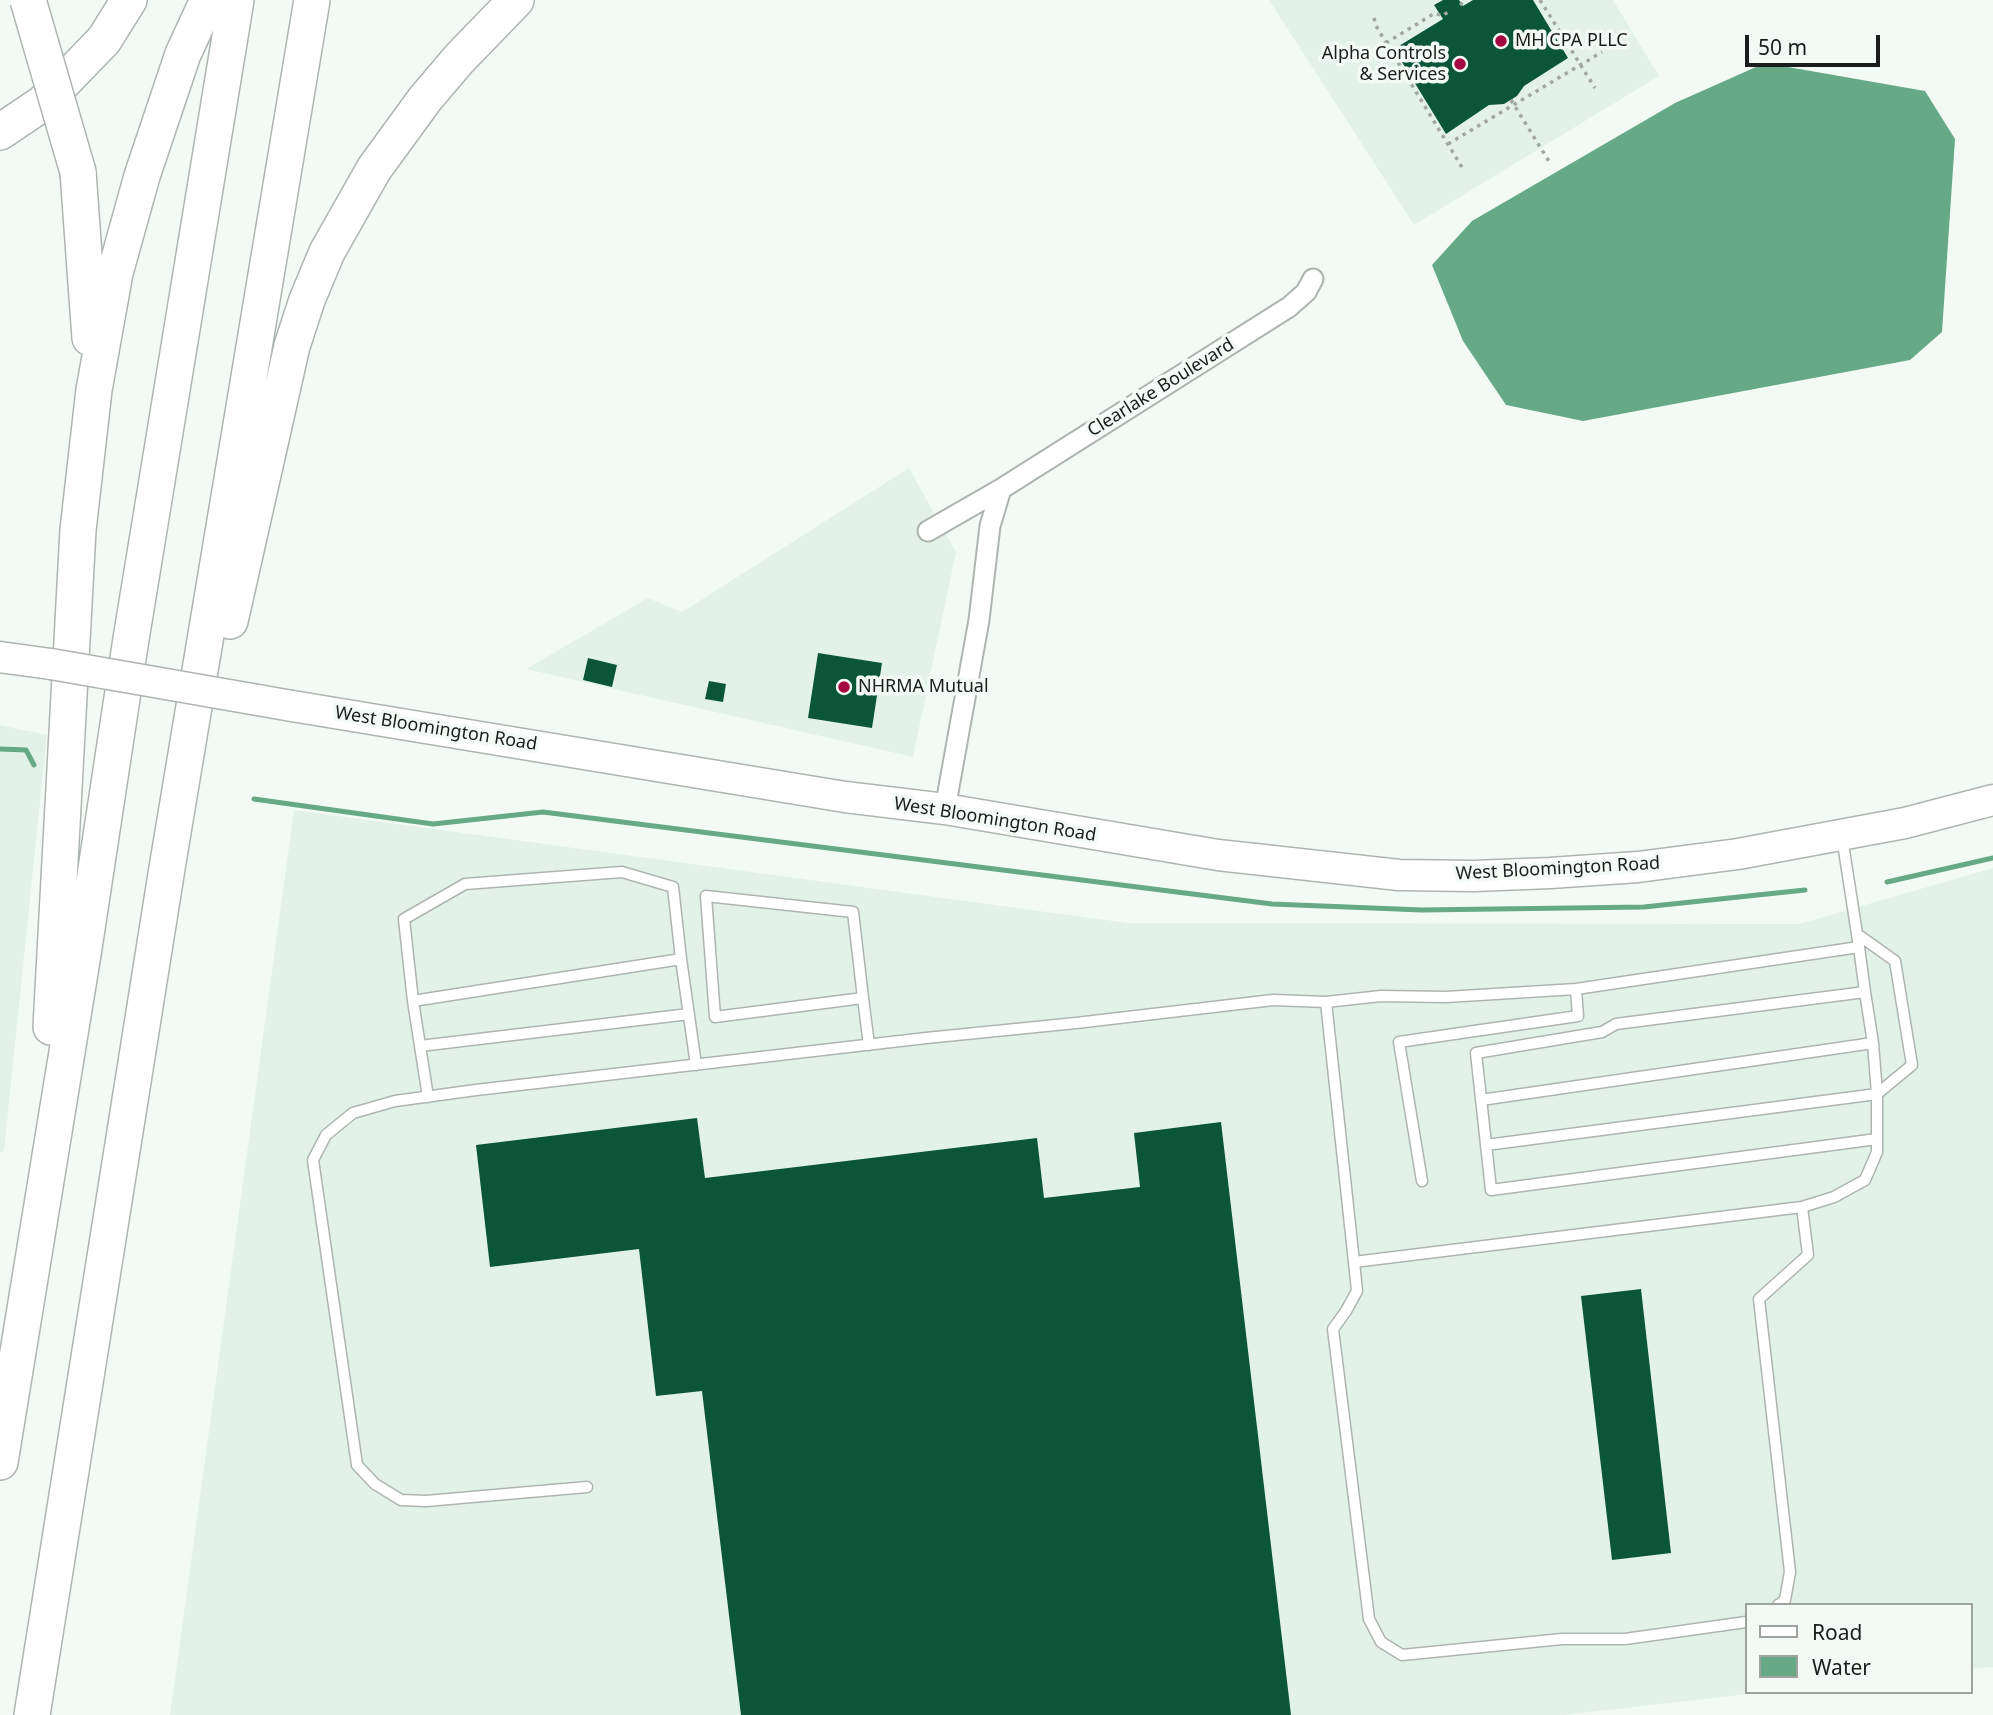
<!DOCTYPE html>
<html>
<head>
<meta charset="utf-8">
<style>
	body { margin:0 }
	#map { position:relative; width:1993px; height:1715px; overflow:hidden; background:#f3faf6; font-family:"Noto Sans",sans-serif }
	canvas { display:block }
	.legend { position:absolute; left:1745px; top:1603px; width:228px; height:91px; box-sizing:border-box; background:#f3faf6; border:2px solid #9da29f; margin:0; padding:9px 12px; list-style:none; font-size:21px; color:#1b1d1c }
	.legend li { display:flex; align-items:center; gap:14px; height:35px }
	.legend b { width:35px; border:2px solid #9da29f }
	.scale { position:absolute; left:1745px; top:35px; width:135px; height:32px; box-sizing:border-box; border:4px solid #1b1d1c; border-top:0; padding-left:9px; font-size:21px; line-height:24px; white-space:nowrap; color:#1b1d1c; -webkit-text-stroke:5px #f3faf6; paint-order:stroke }
</style>
</head>
<body>
<div id="map">
<canvas width="1993" height="1715"></canvas>
<ul class="legend">
<li><b style="height:9px;background:#fff"></b>Road</li>
<li><b style="height:19px;background:#66a986"></b>Water</li>
</ul>
<div class="scale">50 m</div>
</div>
<script>
const context = document.querySelector('canvas').getContext('2d');
context.lineJoin = 'round';
function fillPath(path, color) { context.fillStyle = color; context.fill(path, 'evenodd'); }
const shape = rows => new Path2D(rows.map(r => 'M' + r).join(''));
function trace(path, color, width, dash) { context.strokeStyle = color; context.lineWidth = width; context.lineCap = dash ? 'butt' : 'round'; context.setLineDash(dash || []); context.stroke(path); }
function drawText(font, color, halo, rows, align = 'center') {
  context.font = font + ' "Noto Sans",sans-serif'; context.lineWidth = 7; context.setLineDash([]); context.textBaseline = 'middle'; context.strokeStyle = halo; context.fillStyle = color; for (const [text, x, y, turn = 0] of rows) {
    context.save(); context.translate(x, y); context.rotate((+turn || 0) * Math.PI / 180); context.textAlign = isNaN(turn) ? turn : align; if (halo) context.strokeText(text, 0, 0); context.fillText(text, 0, 0); context.restore();
  }
}
const built = shape([
	[1269,0,1613,0,1659,76,1414,225],
	[909,468,956,552,913,757,526,669,648,598,682,612],
	[0,725,47,735,4,1151,0,1153],
	[294,810,1128,923,1799,924,1993,868,1993,1667,1970,1669,1970,1605,1746,1605,1746,1692,1766,1692,1564,1715,170,1715]
]);
const water = shape([
	[1765,63,1925,91,1955,139,1942,332,1910,360,1583,421,1506,405,1463,341,1432,265,1472,221,1675,103]
]);
const stream = shape([
	[0,749,26,750,34,765],
	[254,799,433,824,543,812,1272,904,1422,910,1644,907,1805,890],
	[1887,882,1993,858]
]);
const building = shape([
	[1443,0,1459,0,1463,6,1473,0,1533,0,1568,58,1524,86,1517,96,1504,104,1489,105,1446,134,1394,49,1443,19,1434,5],
	[818,653,882,663,872,728,808,718],
	[588,658,617,665,612,687,583,680],
	[709,681,726,684,723,702,705,699],
	[697,1118,705,1178,1037,1138,1044,1198,1140,1187,1134,1133,1221,1122,1291,1715,741,1715,702,1391,656,1396,639,1249,490,1267,476,1145],
	[1641,1289,1671,1553,1612,1560,1581,1296]
]);
const path = shape([
	[1540,0,1595,88],
	[1460,5,1466,0],
	[1374,18,1376,26,1463,169],
	[1386,43,1435,13,1442,16,1448,12],
	[1511,100,1550,163],
	[1448,144,1602,52]
]);
const service = shape([
	[1842,837,1857,934,1859,947,1865,992,1873,1043,1877,1094,1877,1152,1865,1180,1834,1197,1802,1207,1354,1262,1326,1002,1381,996,1446,997,1576,989,1859,947],
	[1865,992,1616,1024,1602,1032,1476,1053,1491,1190,1877,1139],
	[863,998,853,912,706,896,715,1017,863,998,869,1045],
	[413,1001,404,919,465,884,622,872,673,887,681,959],
	[420,1046,689,1014],
	[428,1097,413,1001,681,959,696,1065],
	[1481,1100,1873,1043],
	[1486,1145,1877,1094,1912,1065,1895,961,1857,934],
	[1422,1181,1399,1042,1578,1016,1576,989],
	[1354,1262,1357,1291,1346,1311,1333,1329,1369,1619,1381,1642,1402,1655,1562,1639,1625,1639,1746,1622],
	[587,1487,426,1501,401,1500,375,1484,357,1465,313,1160,326,1135,353,1113,395,1101,476,1090,926,1038,1076,1023,1273,1000,1326,1002],
	[1778,1605,1785,1600,1790,1572,1759,1299,1808,1255,1802,1207]
]);
const minor = shape([
	[928,531,1001,489],
	[945,809,979,620,990,526,1001,489,1289,307,1306,292,1313,279]
]);
const primary = shape([
	[0,657,51,664],
	[292,706,845,797,945,809,1218,855,1399,875,1474,876,1550,873,1638,867,1738,854,1905,823,1993,800]
]);
const motorway = shape([
	[0,132,43,103,104,40,129,0],
	[78,172,90,338],
	[230,621,292,346,307,300,327,252,374,169,425,99,459,59,516,0],
	[51,1027,78,530,94,390,115,273,142,176,183,54,208,0],
	[0,1462,84,948,131,639,236,0],
	[32,1715,168,862,312,0]
]);
const primaryBridge = shape([
	[51,664,292,706]
]);
const motorwayBridge = shape([
	[28,0,78,172]
]);
const markers = [
	[1501,41,7,"#a30840"],
	[1460,64,7,"#a30840"],
	[844,687,7,"#a30840"]
];
const poiNames = [
	["MH CPA PLLC",1515,41],
	["Alpha Controls",1446,54,"right"],
	["& Services",1446,75,"right"],
	["NHRMA Mutual",858,687]
];
const streetNames = [
	["Clearlake Boulevard",1161,388,-32],
	["West Bloomington Road",436,729,9],
	["West Bloomington Road",995,820,9],
	["West Bloomington Road",1558,869,-3]
];
fillPath(built, '#e3f2e9');
fillPath(water, '#66a986');
trace(stream, '#66a986', 5);
fillPath(building, '#0b5639');
trace(service, '#aeb5b1', 13);
trace(minor, '#aeb5b1', 23);
trace(primary, '#aeb5b1', 33);
trace(motorway, '#aeb5b1', 38);
trace(path, '#a2a7a4', 3.5, [3.5, 5]);
trace(service, '#fff', 10);
trace(minor, '#fff', 19);
trace(primary, '#fff', 30);
trace(motorway, '#fff', 35);
trace(primaryBridge, '#aeb5b1', 33, []);
trace(motorwayBridge, '#aeb5b1', 38, []);
trace(primaryBridge, '#fff', 30);
trace(motorwayBridge, '#fff', 35);
for (const [x, y, r, color] of markers) { const dot = new Path2D(); dot.arc(x, y, r, 0, 2 * Math.PI); context.fillStyle = color; context.fill(dot); trace(dot, '#f3faf6', 2.5); }
drawText('18px', '#1b1d1c', '#f3faf6', poiNames, 'left');
drawText('18px', '#1b1d1c', '#f3faf6', streetNames);
</script>
</body>
</html>
